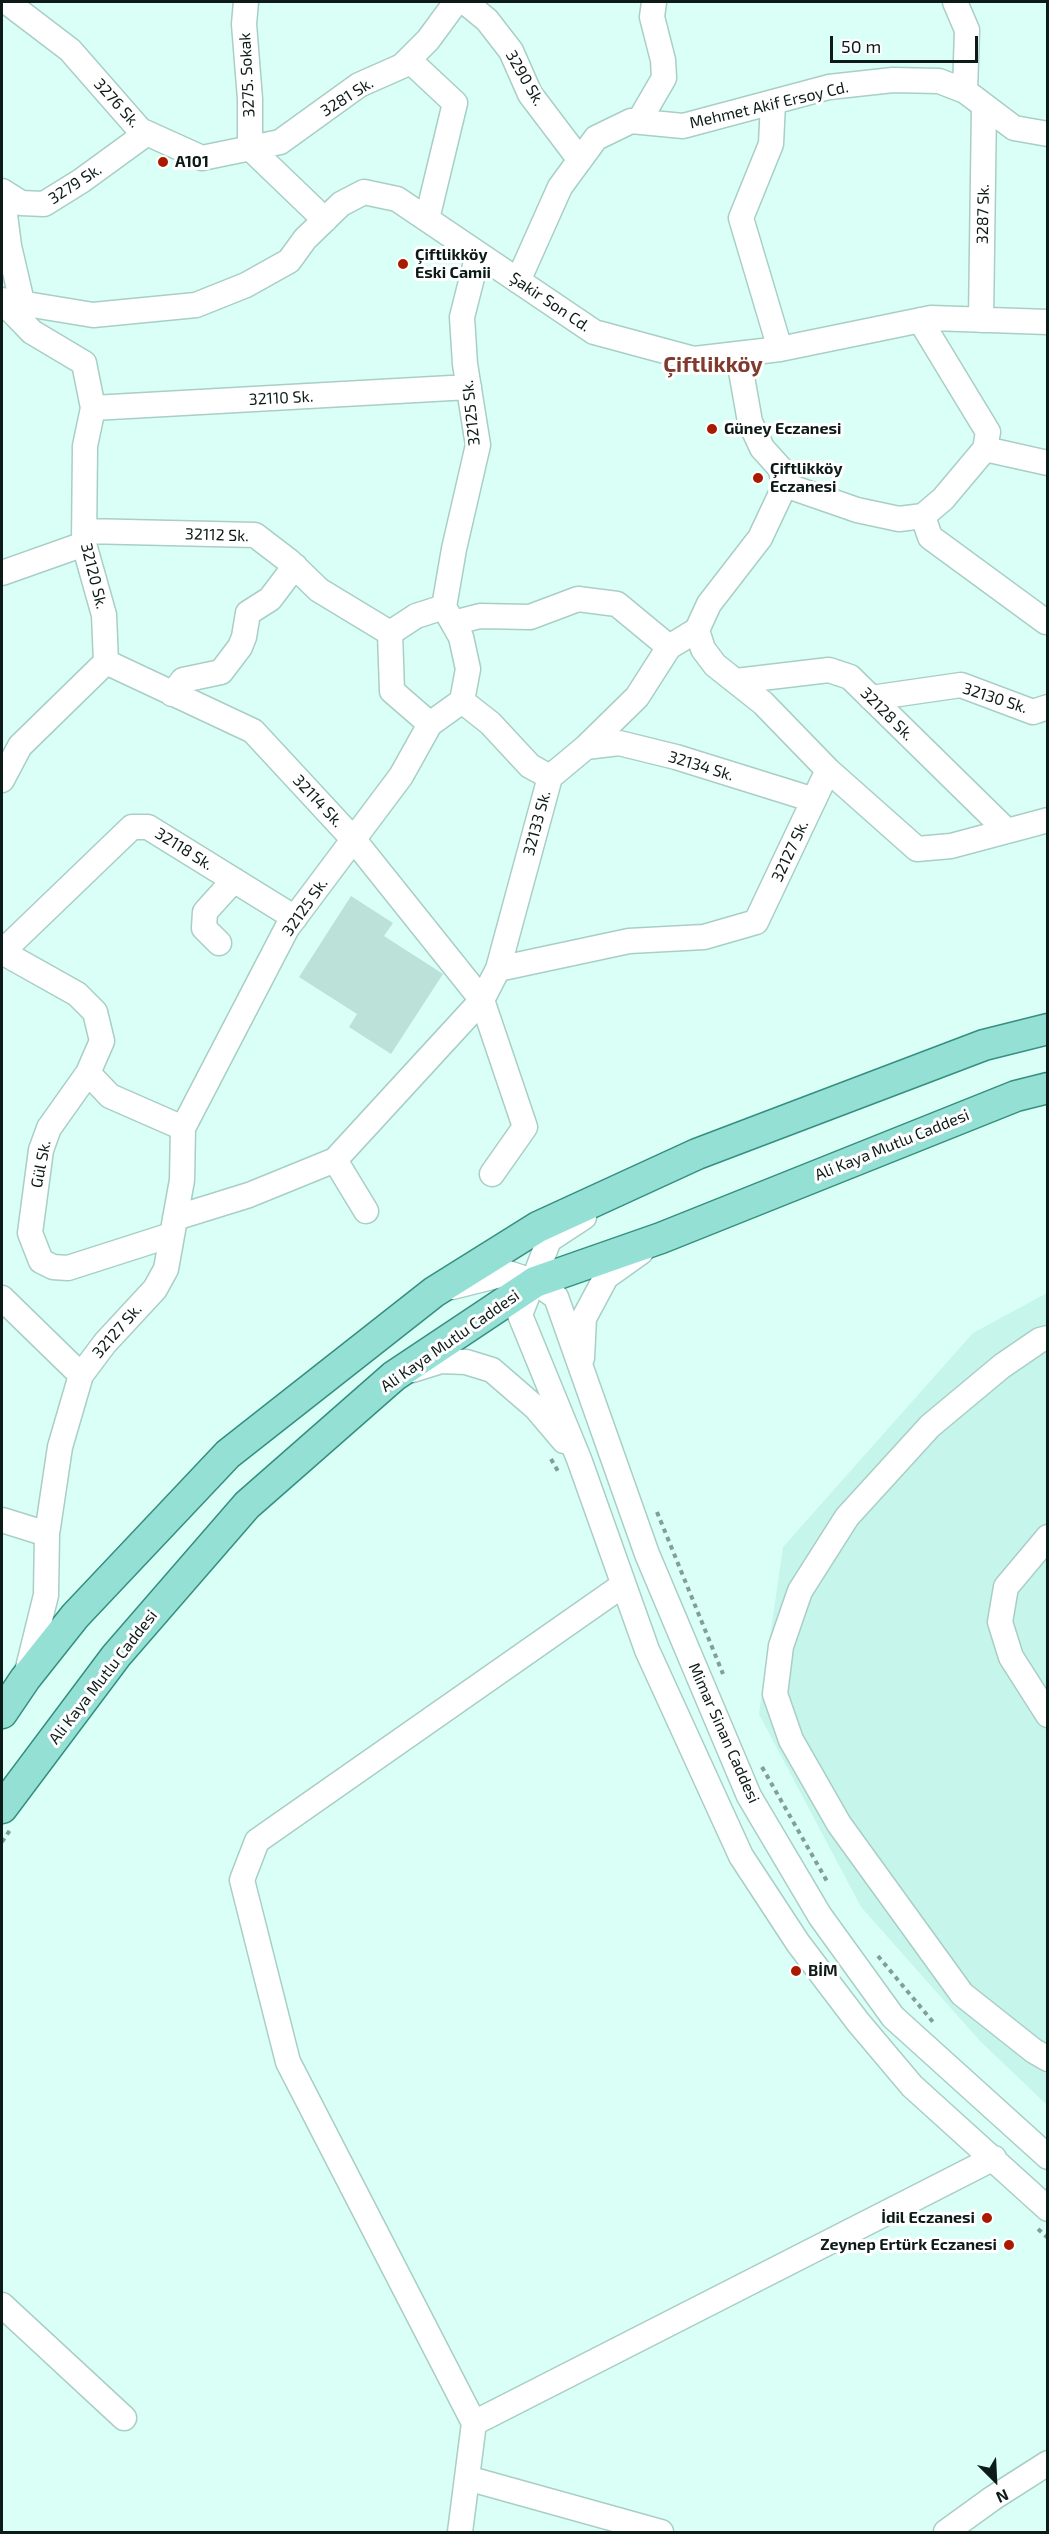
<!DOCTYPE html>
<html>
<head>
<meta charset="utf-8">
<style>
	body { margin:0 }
	#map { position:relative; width:1049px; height:2534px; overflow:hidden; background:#d9fff6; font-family:"Exo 2",sans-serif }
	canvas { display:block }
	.frame { position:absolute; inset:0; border:3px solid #0d1b18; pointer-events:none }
	.north { position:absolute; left:965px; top:2450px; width:60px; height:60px; -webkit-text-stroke:4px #fff; paint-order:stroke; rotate:156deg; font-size:16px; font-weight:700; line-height:24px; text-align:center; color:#0d1b18 }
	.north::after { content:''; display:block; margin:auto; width:21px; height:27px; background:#0d1b18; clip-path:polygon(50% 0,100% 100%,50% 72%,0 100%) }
	.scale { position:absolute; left:830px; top:36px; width:148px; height:27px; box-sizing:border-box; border:3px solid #0d1b18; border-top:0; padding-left:8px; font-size:18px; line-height:21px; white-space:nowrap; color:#0d1b18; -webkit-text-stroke:4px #fff; paint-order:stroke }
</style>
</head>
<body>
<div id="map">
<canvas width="1049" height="2534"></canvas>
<div class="frame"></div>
<div class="north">N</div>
<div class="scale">50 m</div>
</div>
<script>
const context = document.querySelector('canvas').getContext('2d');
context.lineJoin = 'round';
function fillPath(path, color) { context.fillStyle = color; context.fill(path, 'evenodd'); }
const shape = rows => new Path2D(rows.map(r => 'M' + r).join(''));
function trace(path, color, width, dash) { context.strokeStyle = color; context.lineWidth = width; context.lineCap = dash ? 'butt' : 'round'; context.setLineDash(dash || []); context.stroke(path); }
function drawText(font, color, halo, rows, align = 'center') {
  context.font = font + ' "Exo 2",sans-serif'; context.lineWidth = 6; context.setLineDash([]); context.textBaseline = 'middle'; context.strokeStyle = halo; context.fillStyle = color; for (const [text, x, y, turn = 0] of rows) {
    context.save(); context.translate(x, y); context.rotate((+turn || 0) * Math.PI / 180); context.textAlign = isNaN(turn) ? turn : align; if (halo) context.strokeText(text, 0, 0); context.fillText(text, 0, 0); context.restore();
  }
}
const built = shape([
	[1047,1293,1047,2105,980,2041,861,1907,759,1714,783,1547,973,1333]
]);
const building = shape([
	[351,896,393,923,384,936,443,974,391,1054,349,1027,357,1014,299,977]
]);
const path = shape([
	[551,1459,559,1473],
	[657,1512,723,1674],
	[762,1767,828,1883],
	[2,1842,10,1830],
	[878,1956,933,2022],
	[1038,2229,1048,2238]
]);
const minor = shape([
	[7,2,70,50,140,130,202,158,280,142,359,85,402,66,428,40,456,2],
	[246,2,244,24,250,99,250,148],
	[465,2,487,20,511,51,530,94,580,160],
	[955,2,967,30,965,91],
	[409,60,455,103,427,219],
	[773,103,771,144,741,218,780,349],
	[639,121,664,78,663,60,652,17,654,2],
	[250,148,325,220],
	[518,281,560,187,596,138,631,121,683,126,829,87,893,80,939,81,965,91,1014,128,1048,134],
	[2,300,93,315,196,305,246,285,289,261,305,239,341,204,364,192,397,199,594,332,694,359,780,349,931,318,1048,322],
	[2,301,32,332,84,363,93,408,85,446,84,544,104,615,106,662,20,746,2,780],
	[22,302,9,246,2,191,21,203,44,204,81,181,147,133],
	[981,320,984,107],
	[93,408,469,387],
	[985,449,1048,463],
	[785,485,857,510,899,519,923,516,943,499,985,449,988,432,920,320],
	[923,516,930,537,1046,622],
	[84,531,255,535,289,561,319,590,390,633,392,691,430,724],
	[2,573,84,544],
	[444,607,454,549,478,445,465,364,462,317,478,254],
	[453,623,480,616,530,617,578,599,617,604,669,647],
	[697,630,703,649,715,665,763,703,828,770,917,849,951,846,1048,820],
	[697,630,709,604,760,538,785,485,780,468,762,448,750,422,738,354],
	[390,633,416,616,444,607],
	[106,662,253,731,354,840,482,1000,525,1127,492,1174],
	[736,681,829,670,850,677,1007,831],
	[172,694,183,680,221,672,240,647,244,637,248,613,270,599,295,566],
	[871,698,961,685,1033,712,1048,707],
	[462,701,490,723,530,766,550,777],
	[586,747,619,743,676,757,814,800],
	[219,943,204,928,205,912,234,880],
	[2,952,77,994,95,1012,102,1041,88,1073,49,1128,41,1150,30,1233,41,1261,53,1267,68,1268,171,1235],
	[2,952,132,827,148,827,295,918],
	[498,969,629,941,704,937,756,922,828,770],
	[88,1073,110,1096,183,1128],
	[335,1160,366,1211],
	[584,1217,549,1240,520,1315,579,1459,647,1650,741,1856,798,1943,858,2022,912,2086,1048,2209],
	[175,1218,249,1195,335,1160,482,1000,498,969,550,777,586,747,637,697,669,647,697,630],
	[452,1287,508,1273,535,1282,556,1297,647,1554,749,1796,820,1916,893,2017,1048,2157],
	[2,1298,81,1375],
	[1048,1338,1040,1340,1002,1366,930,1426,847,1517,800,1591,781,1646,775,1694,791,1740,839,1824,962,1994,1034,2051,1048,2059],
	[582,1358,584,1318,606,1277,641,1252],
	[412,1370,441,1361,466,1362,492,1370,536,1408,564,1441],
	[2,1520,47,1534],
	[1048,1537,1006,1587,1000,1622,1011,1657,1048,1715],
	[26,1676,46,1595,47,1534,60,1447,81,1375,105,1343,155,1289,166,1269,182,1180,183,1128,287,928,401,776,430,724,462,701,468,669,461,637,444,607],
	[2,2305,124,2418],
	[474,2423,994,2158],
	[467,2478,661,2532],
	[460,2532,474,2423,288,2062,242,1880,257,1841,623,1585],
	[946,2532,993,2498,1048,2463]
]);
const major = shape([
	[2,1713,25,1679,75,1616,228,1454,434,1292,538,1227,697,1154,984,1045,1048,1029],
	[2,1808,116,1656,247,1505,394,1376,535,1282,661,1238,1016,1096,1048,1088]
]);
const markers = [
	[163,162,6,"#aa1a01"],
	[403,264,6,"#aa1a01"],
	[712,429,6,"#aa1a01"],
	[758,478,6,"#aa1a01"],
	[796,1971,6,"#aa1a01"],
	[987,2218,6,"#aa1a01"],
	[1009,2245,6,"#aa1a01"]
];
const streetNames = [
	["3275. Sokak",247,75,-93],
	["3290 Sk.",525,78,60],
	["3281 Sk.",347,97,-32],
	["3276 Sk.",117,103,48],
	["Mehmet Akif Ersoy Cd.",769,105,-13],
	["3279 Sk.",75,184,-33],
	["3287 Sk.",983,214,-89],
	["Şakir Son Cd.",550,302,34],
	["32110 Sk.",281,398,-3],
	["32125 Sk.",471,413,-96],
	["32112 Sk.",217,535,2],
	["32120 Sk.",94,576,76],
	["32130 Sk.",995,698,18],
	["32128 Sk.",887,714,45],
	["32134 Sk.",701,766,17],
	["32114 Sk.",318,801,47],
	["32133 Sk.",537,823,-75],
	["32118 Sk.",184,849,32],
	["32127 Sk.",790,851,-65],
	["32125 Sk.",305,907,-55],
	["Ali Kaya Mutlu Caddesi",892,1145,-22],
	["Gül Sk.",41,1164,-79],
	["32127 Sk.",117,1331,-49],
	["Ali Kaya Mutlu Caddesi",450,1341,-35],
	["Ali Kaya Mutlu Caddesi",103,1677,-52],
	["Mimar Sinan Caddesi",724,1733,66]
];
const poiNames = [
	["A101",175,162],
	["Çiftlikköy",415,255],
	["Eski Camii",415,273],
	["Güney Eczanesi",724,429],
	["Çiftlikköy",770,469],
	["Eczanesi",770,487],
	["BİM",808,1971],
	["İdil Eczanesi",975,2218,"right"],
	["Zeynep Ertürk Eczanesi",997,2245,"right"]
];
const districtNames = [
	["Çiftlikköy",713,365]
];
fillPath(built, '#c5f5eb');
fillPath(building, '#bbe1d9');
trace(minor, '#a9cec6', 27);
trace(major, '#368e7f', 33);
trace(path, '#829e97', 4, [4.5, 4.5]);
trace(minor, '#fff', 24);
trace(major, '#94e0d4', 30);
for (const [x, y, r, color] of markers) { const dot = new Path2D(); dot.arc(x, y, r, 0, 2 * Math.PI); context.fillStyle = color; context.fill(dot); trace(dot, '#fff', 2); }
drawText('16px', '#0d1b18', '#fff', streetNames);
drawText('bold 16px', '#0d1b18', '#fff', poiNames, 'left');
drawText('bold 22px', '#813a2e', '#fff', districtNames);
</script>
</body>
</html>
